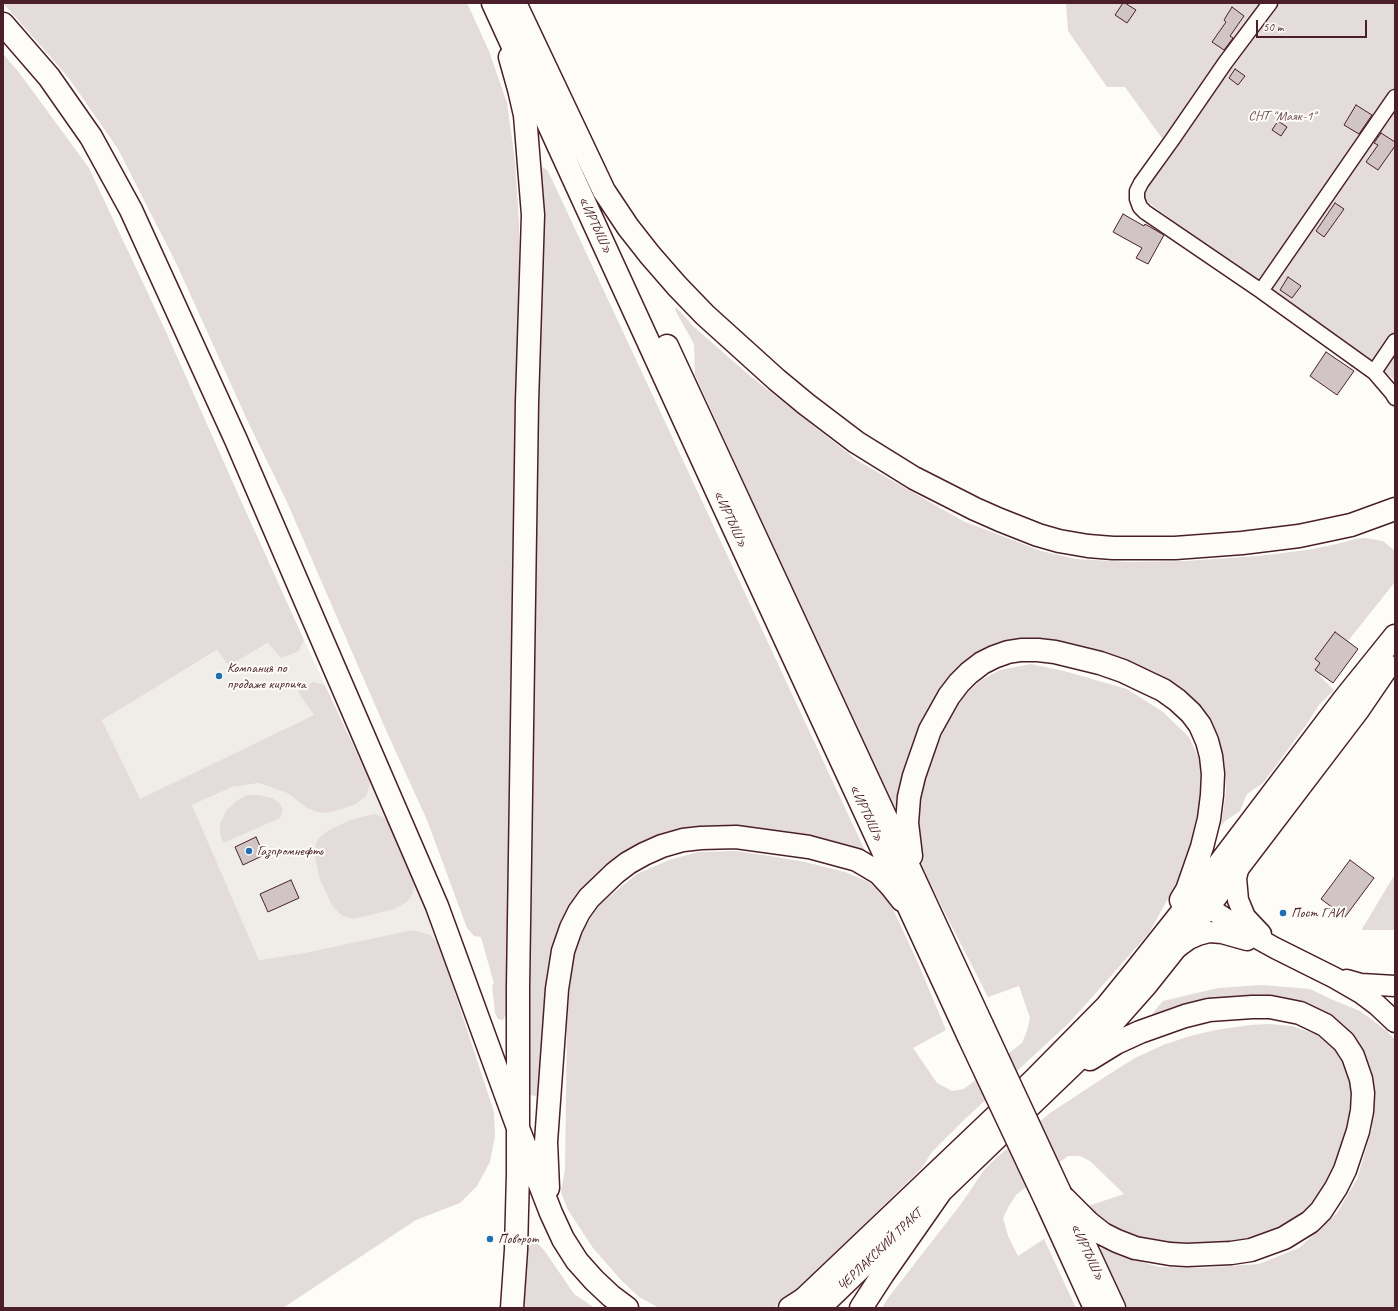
<!DOCTYPE html>
<html>
<head>
<meta charset="utf-8">
<style>
	body { margin:0 }
	#map { position:relative; width:1398px; height:1311px; overflow:hidden; background:#fdfcf7; font-family:Caveat,sans-serif }
	canvas { display:block }
	.frame { position:absolute; inset:0; border:4px solid #4a1f2b; pointer-events:none }
	.scale { position:absolute; left:1256px; top:20px; width:111px; height:18px; box-sizing:border-box; border:2px solid #4a1f2b; border-top:0; padding-left:5px; font-size:12px; line-height:14px; white-space:nowrap; color:#4a1f2b; -webkit-text-stroke:3px #fdfcf7; paint-order:stroke }
</style>
</head>
<body>
<div id="map">
<canvas width="1398" height="1311"></canvas>
<div class="frame"></div>
<div class="scale">50 m</div>
</div>
<script>
const context = document.querySelector('canvas').getContext('2d');
context.lineJoin = 'round';
function fillPath(path, color) { context.fillStyle = color; context.fill(path, 'evenodd'); }
const shape = rows => new Path2D(rows.map(r => 'M' + r).join(''));
function trace(path, color, width, dash) { context.strokeStyle = color; context.lineWidth = width; context.lineCap = dash ? 'butt' : 'round'; context.setLineDash(dash || []); context.stroke(path); }
function drawText(font, color, halo, rows, align = 'center') {
  context.font = font + ' Caveat,sans-serif'; context.lineWidth = 4; context.setLineDash([]); context.textBaseline = 'middle'; context.strokeStyle = halo; context.fillStyle = color; for (const [text, x, y, turn = 0] of rows) {
    context.save(); context.translate(x, y); context.rotate((+turn || 0) * Math.PI / 180); context.textAlign = isNaN(turn) ? turn : align; if (halo) context.strokeText(text, 0, 0); context.fillText(text, 0, 0); context.restore();
  }
}
const built = shape([
	[304,640,325,685,313,683,314,715,139,800,102,719,218,650,229,666,269,643,299,651],
	[369,779,391,824,439,944,430,935,259,960,192,805,232,787,259,783,287,793,307,808,317,812,326,813,336,811,369,787]
]);
const green = shape([
	[3,3,467,3,489,51,507,103,515,161,519,223,519,282,511,825,507,924,507,999,506,1014,503,1020,498,1019,495,1013,492,985,494,984,481,937,474,936,467,928,427,820,385,728,287,502,248,422,177,265,118,149,68,77],
	[1066,3,1395,3,1395,380,1258,283,1142,198,1173,147,1164,141,1125,87,1107,87,1068,31],
	[3,54,18,71,89,168,167,334,238,494,304,640,299,651,281,658,268,643,229,666,217,650,102,720,140,799,314,715,298,692,313,682,325,685,369,779,369,787,366,796,356,804,336,811,326,813,317,812,307,808,287,793,259,783,232,787,192,805,259,960,305,953,413,930,430,935,439,944,494,1112,495,1136,490,1162,477,1186,460,1203,416,1220,283,1308,3,1308],
	[543,167,548,171,868,857,711,829,575,903,540,1090,536,1096,529,1095,527,1080,539,317,542,291,545,219,543,188,541,170],
	[676,307,694,327,749,375,858,461,963,521,1041,551,1076,559,1128,562,1186,561,1258,556,1307,550,1337,544,1355,539,1365,538,1383,541,1395,551,1395,582,1320,676,1334,690,1319,705,1306,725,1263,783,1247,794,1240,811,1225,821,1221,826,1226,792,1225,765,1216,733,1203,712,1127,666,982,652,908,761,896,806,893,808,695,375,694,344,675,310],
	[1031,664,1064,671,1127,689,1163,712,1189,737,1199,759,1202,784,1195,834,1177,882,1149,933,1070,1022,965,1119,932,1152,921,1169,790,1296,773,1308,659,1308,639,1297,621,1280,593,1248,568,1210,561,1192,565,1169,567,1026,571,960,585,927,600,904,637,874,669,860,698,852,736,851,764,855,805,862,845,872,869,882,884,894,893,909,918,963,946,1030,913,1048,937,1083,952,1091,964,1089,1022,1043,1027,1031,1030,1018,1019,986,988,997,918,860,914,822,922,784,944,730,963,697,981,680,1000,670],
	[247,795,259,795,272,798,280,804,283,810,280,818,223,843,220,834,220,825,226,811,236,801],
	[374,814,383,817,391,824,415,883,413,893,407,902,394,909,354,919,343,916,335,909,331,903,319,877,314,851,318,839,329,830,351,820],
	[1395,874,1395,930,1362,930,1362,929],
	[1262,985,1310,989,1333,1000,1360,1011,1387,1031,1395,1040,1395,1308,1126,1308,1100,1253,1101,1248,1104,1248,1128,1258,1159,1267,1202,1268,1259,1264,1299,1248,1337,1213,1357,1179,1372,1129,1373,1086,1321,1014,1159,1019,1152,1015,1155,1010,1163,1001,1218,988],
	[1268,1024,1292,1026,1316,1034,1334,1049,1344,1065,1351,1086,1348,1128,1334,1174,1310,1210,1293,1223,1252,1242,1203,1249,1120,1235,1082,1208,1124,1194,1090,1161,1080,1156,1068,1156,1017,1194,1010,1204,1003,1218,1008,1236,1018,1256,1044,1239,1076,1308,882,1308,888,1298,961,1204,984,1170,997,1157,1050,1113,1111,1073,1135,1058,1163,1045,1190,1036,1216,1030,1250,1025],
	[537,1243,544,1250,574,1294,595,1308,524,1308,527,1248,531,1244]
]);
const building = shape([
	[1123,3,1125,3,1136,10,1127,23,1115,15,1123,3],
	[1232,7,1244,16,1230,36,1233,38,1224,50,1212,42,1226,22,1224,20,1232,7],
	[1235,69,1245,76,1238,85,1229,78,1235,69],
	[1356,105,1372,115,1359,134,1344,125,1356,105],
	[1278,121,1287,127,1281,136,1272,130,1278,121],
	[1381,133,1395,142,1395,146,1378,170,1366,162,1378,145,1374,143,1381,133],
	[1335,203,1344,209,1324,237,1316,231,1335,203],
	[1123,214,1144,226,1145,224,1164,235,1148,264,1136,258,1142,248,1113,232,1123,214],
	[1288,277,1301,286,1292,298,1280,290,1288,277],
	[1326,352,1354,371,1337,395,1310,376,1326,352],
	[1335,632,1358,649,1333,683,1315,670,1320,663,1315,659,1335,632],
	[256,837,264,855,243,865,235,847,256,837],
	[1350,860,1374,878,1345,917,1321,899,1350,860],
	[291,880,299,898,268,912,260,894,291,880]
]);
const street = shape([
	[1270,3,1225,63,1172,140,1141,183,1137,191,1137,199,1140,207,1145,212,1261,291,1374,372,1392,393,1395,398],
	[1261,291,1395,97],
	[1374,372,1395,341]
]);
const secondary = shape([
	[1239,866,1236,878,1238,900,1245,917,1261,934],
	[1208,907,1246,932,1275,948,1335,978,1361,993,1377,1005,1395,1022],
	[1178,947,1189,939,1198,935,1209,932,1222,933,1247,940],
	[1347,980,1361,984,1395,986]
]);
const primary = shape([
	[3,24,49,77,91,137,131,210,236,440,437,906,518,1128,551,1213,563,1239,577,1261,594,1280,611,1296,627,1308],
	[510,57,519,89,525,115,533,215,527,402,518,987,518,1173,516,1250,512,1308],
	[548,1188,546,1142,557,989,563,951,571,928,579,912,589,898,615,873,628,863,644,854,662,846,683,840,701,838,736,837,809,847,857,860,879,873,891,886,902,900],
	[790,1308,804,1299],
	[819,1308,922,1209]
]);
const highway = shape([
	[493,3,719,496,968,1035],
	[515,3,604,191,628,227,650,255,677,286,705,315,777,380,806,404,856,442,914,478,975,509,1000,520,1038,535,1059,541,1088,546,1113,548,1175,548,1242,543,1299,536,1351,525,1395,509],
	[667,346,982,1025],
	[911,856,907,823,909,797,914,776,930,730,949,696,959,683,969,673,982,663,994,657,1008,652,1021,650,1038,650,1055,652,1100,663,1123,671,1146,682,1163,690,1177,700,1191,713,1200,725,1207,741,1211,756,1213,774,1212,795,1209,819,1202,847,1187,890,1181,900],
	[1061,1195,1089,1223,1103,1234,1117,1241,1135,1248,1170,1254,1187,1255,1231,1253,1251,1250,1284,1238,1310,1222,1321,1211,1336,1188,1345,1170,1358,1131,1362,1111,1363,1093,1361,1079,1353,1056,1344,1042,1325,1025,1300,1013,1270,1007,1252,1007,1209,1010,1185,1016,1140,1032,1116,1043,1090,1059],
	[1048,1205,1095,1308],
	[1068,1209,1114,1308],
	[804,1299,1033,1081,1107,1006,1133,974,1194,897,1345,698,1395,636],
	[861,1308,883,1274,941,1191,1092,1046,1146,985,1208,907,1358,710,1388,666]
]);
const highwayBridge = shape([
	[982,1025,1061,1195],
	[968,1035,1048,1205]
]);
const markers = [
	[219,676,4,"#1f6fb2"],
	[249,851,4,"#1f6fb2"],
	[1283,913,4,"#1f6fb2"],
	[490,1239,4,"#1f6fb2"]
];
const parkNames = [
	["СНТ \"Маяк-1\"",1282,116]
];
const streetNames = [
	["«ИРТЫШ»",595,225,65],
	["«ИРТЫШ»",730,519,65],
	["«ИРТЫШ»",866,813,65],
	["ЧЕРЛАКСКИЙ ТРАКТ",880,1250,-44],
	["«ИРТЫШ»",1087,1252,65]
];
const poiNames = [
	["Компания по",227,668],
	["продаже кирпича",227,684],
	["Газпромнефть",257,851],
	["Пост ГАИ",1291,913],
	["Поворот",498,1239]
];
fillPath(built, '#f0ece8');
fillPath(green, '#e3dcda');
fillPath(building, '#d0c5c4');
trace(building, '#4a1f2b', 1);
trace(street, '#4a1f2b', 17);
trace(secondary, '#4a1f2b', 23);
trace(primary, '#4a1f2b', 25);
trace(highway, '#4a1f2b', 25);
trace(street, '#fdfcf7', 14);
trace(secondary, '#fdfcf7', 20);
trace(primary, '#fdfcf7', 22);
trace(highway, '#fdfcf7', 22);
trace(highwayBridge, '#4a1f2b', 25, []);
trace(highwayBridge, '#fdfcf7', 22);
for (const [x, y, r, color] of markers) { const dot = new Path2D(); dot.arc(x, y, r, 0, 2 * Math.PI); context.fillStyle = color; context.fill(dot); trace(dot, '#fdfcf7', 1.5); }
drawText('14px', '#704e57', '#fdfcf7', parkNames);
drawText('14px', '#4a1f2b', '#fdfcf7', streetNames);
drawText('14px', '#4a1f2b', '#fdfcf7', poiNames, 'left');
</script>
</body>
</html>
